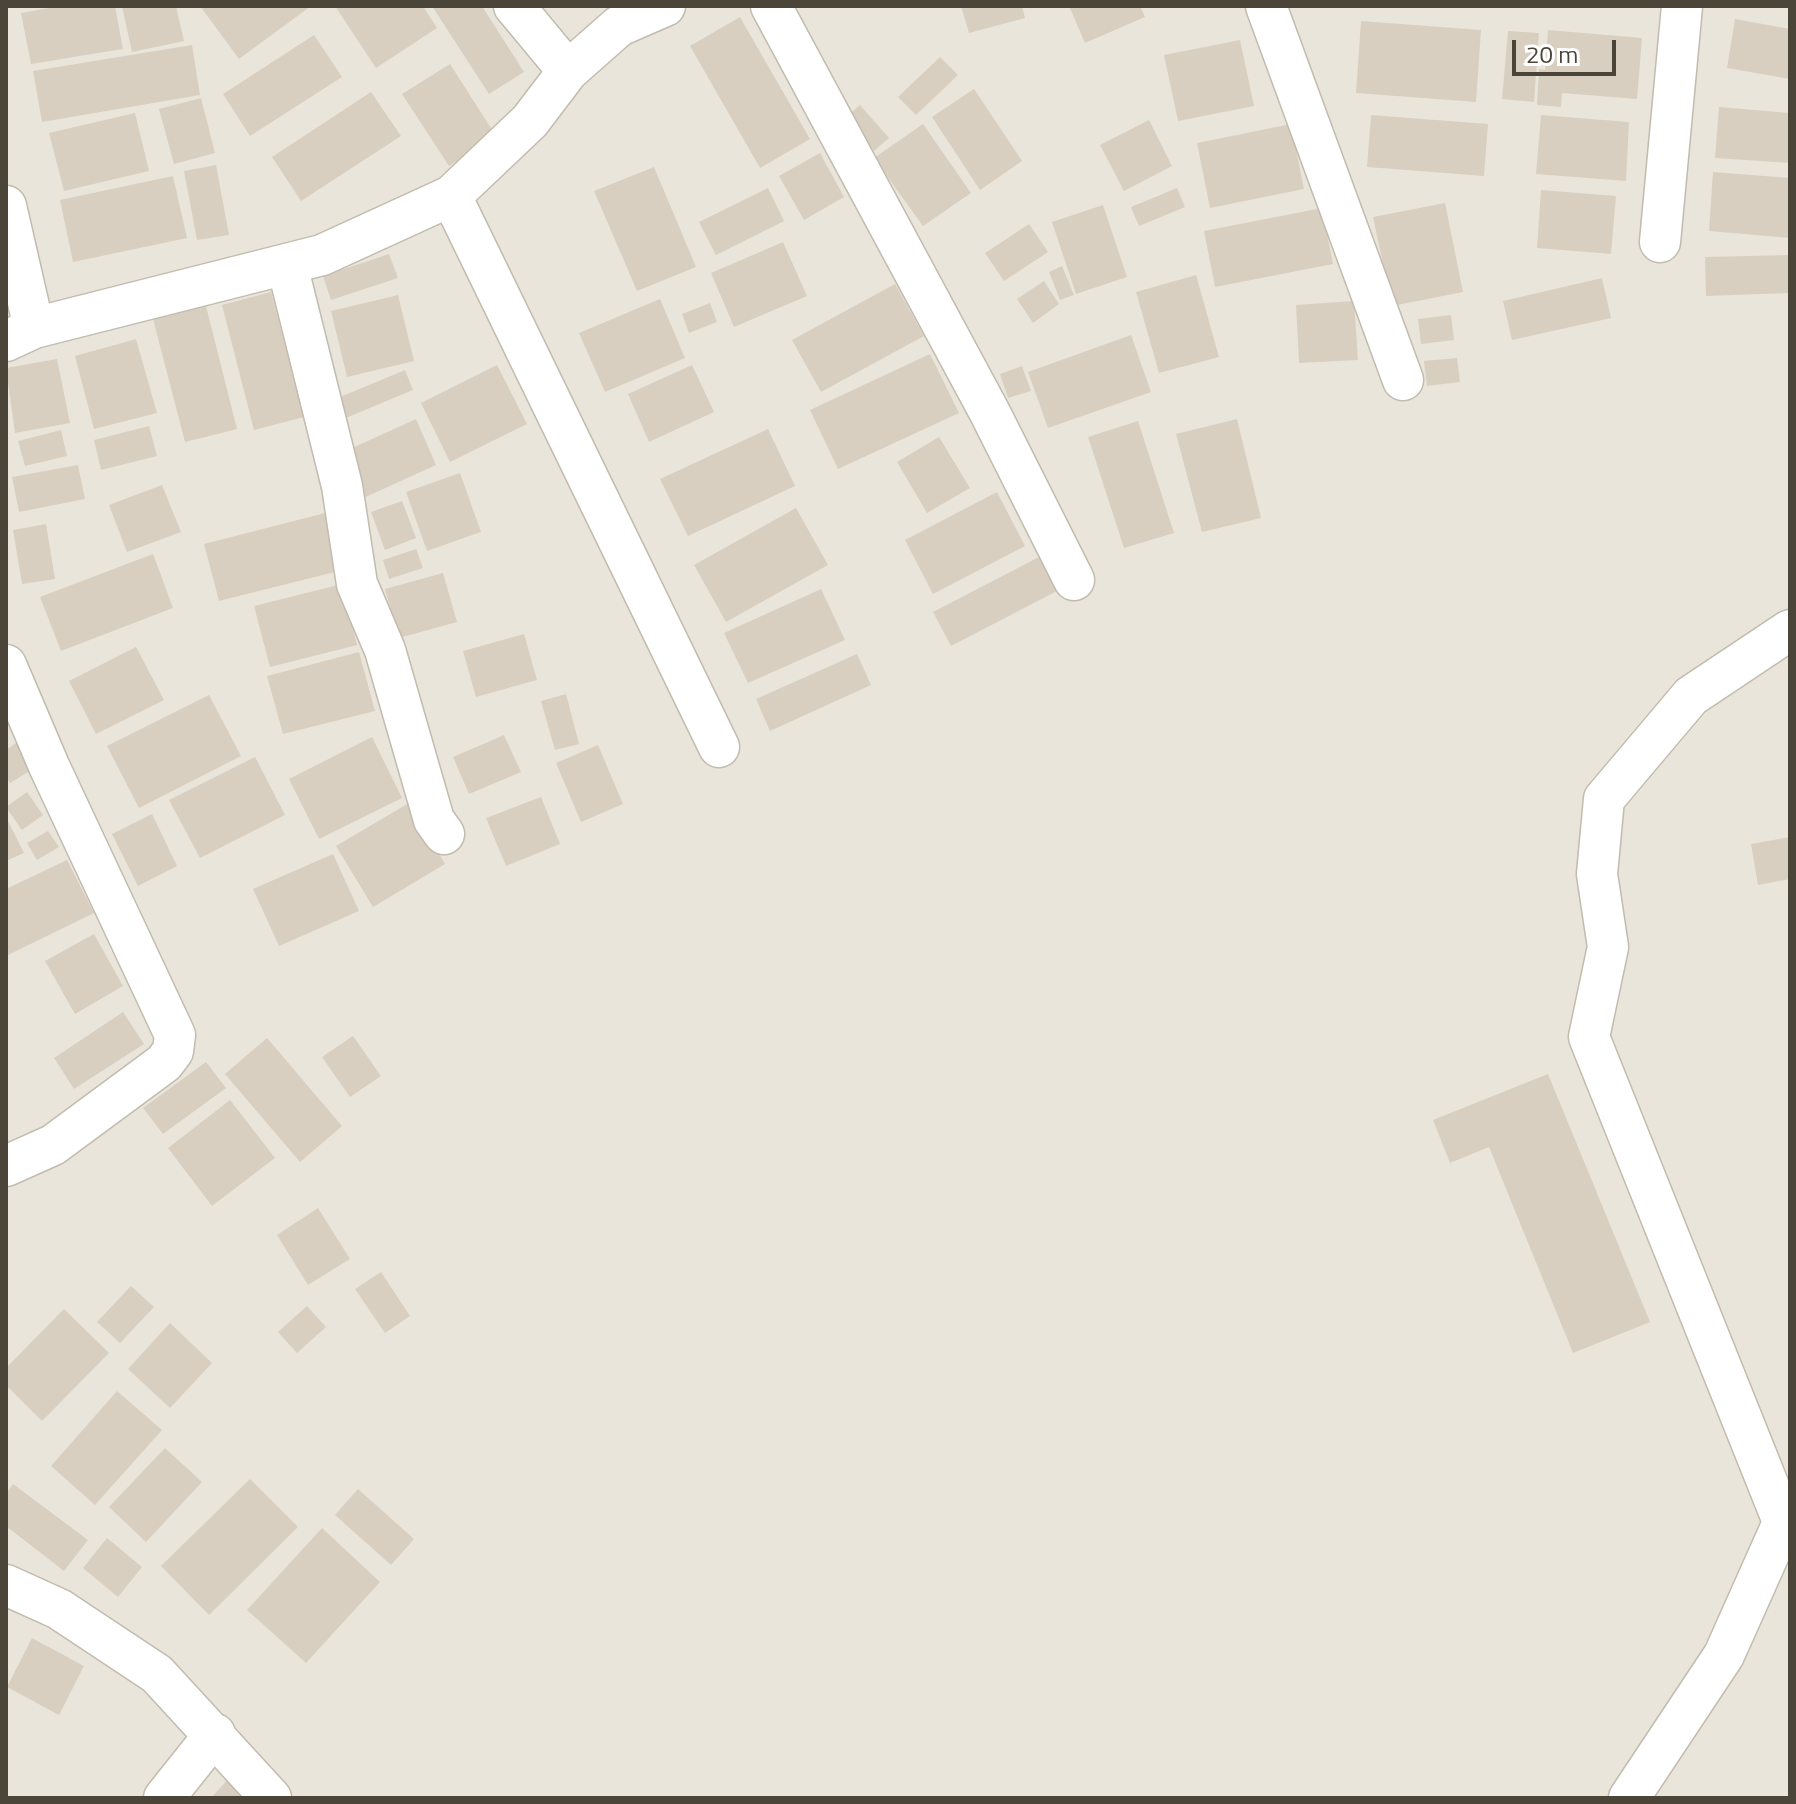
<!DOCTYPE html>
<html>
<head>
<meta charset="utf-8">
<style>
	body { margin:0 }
	#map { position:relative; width:1796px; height:1804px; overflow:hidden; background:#f6f3ec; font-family:"Titillium Web",sans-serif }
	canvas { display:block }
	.frame { position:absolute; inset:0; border:8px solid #4b4439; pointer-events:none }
	.scale { position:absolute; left:1512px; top:40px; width:104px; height:36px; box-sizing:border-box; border:4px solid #4b4439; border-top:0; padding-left:10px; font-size:24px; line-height:28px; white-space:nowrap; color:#4b4439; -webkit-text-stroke:6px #fff; paint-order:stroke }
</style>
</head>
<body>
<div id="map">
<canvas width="1796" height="1804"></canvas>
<div class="frame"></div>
<div class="scale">20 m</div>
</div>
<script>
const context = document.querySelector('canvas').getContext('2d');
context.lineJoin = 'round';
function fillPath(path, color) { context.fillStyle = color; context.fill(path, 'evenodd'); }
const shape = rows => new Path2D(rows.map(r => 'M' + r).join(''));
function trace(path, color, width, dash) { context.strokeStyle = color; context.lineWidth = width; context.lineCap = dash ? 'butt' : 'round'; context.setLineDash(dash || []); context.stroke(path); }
const residential = shape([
	[6,6,1790,6,1790,1798,6,1798]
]);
const building = shape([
	[60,6,115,6,123,49,31,64,21,13],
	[122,6,176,6,184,41,132,52],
	[200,6,311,6,239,59],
	[335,6,423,6,437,28,376,68],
	[432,6,482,6,524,72,489,94],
	[961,6,1022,6,1025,18,969,33],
	[1069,6,1140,6,1145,17,1085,43],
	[740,17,810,139,760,168,690,46],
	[1735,19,1790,29,1790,79,1727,68],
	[1361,21,1481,30,1476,102,1356,93],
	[1548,30,1642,38,1637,99,1562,93,1561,107,1537,105,1539,69,1545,70],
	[1508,31,1539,33,1534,102,1502,99],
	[314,35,342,77,250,136,223,94],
	[1240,40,1254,106,1178,121,1164,55],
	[192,45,200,95,42,122,33,71],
	[940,57,958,75,916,115,898,97],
	[450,64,496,136,449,166,402,94],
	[974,89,1022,161,980,190,932,117],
	[371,92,401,136,301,201,272,157],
	[201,98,215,153,174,164,159,109],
	[860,105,889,138,874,151,845,118],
	[1719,107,1790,113,1790,163,1715,158],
	[135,113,149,171,64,191,49,133],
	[1371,115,1488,124,1484,176,1367,167],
	[1541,115,1629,122,1626,181,1536,174],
	[1149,120,1172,166,1124,191,1100,145],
	[923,124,971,193,923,226,874,158],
	[1291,124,1304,189,1210,208,1197,143],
	[820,153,844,197,804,220,779,176],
	[216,165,229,235,197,240,184,171],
	[654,167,696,267,637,291,594,191],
	[1713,172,1790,178,1790,238,1709,231],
	[173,176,187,238,73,262,60,200],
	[768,188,784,221,716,255,699,222],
	[1177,188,1185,207,1139,226,1131,207],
	[1541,190,1616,196,1611,254,1537,248],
	[1445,203,1463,292,1392,306,1373,217],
	[1103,205,1127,277,1076,294,1052,222],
	[1322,208,1333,264,1215,287,1204,231],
	[1029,224,1048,252,1004,281,985,253],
	[783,242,807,296,734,327,711,273],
	[389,254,398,278,331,300,323,276],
	[1790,255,1790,293,1706,296,1705,257],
	[1062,266,1074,295,1060,300,1049,272],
	[1196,275,1219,357,1159,373,1136,292],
	[1602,278,1611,318,1512,340,1503,301],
	[1044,281,1059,304,1033,323,1017,299],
	[895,284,924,336,821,392,792,340],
	[271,292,304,417,254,430,222,305],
	[398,295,414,361,347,377,331,311],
	[660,299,685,358,605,392,579,333],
	[1354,301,1358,360,1299,363,1296,305],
	[710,303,717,322,689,333,682,314],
	[206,306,237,429,185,442,153,319],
	[1451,315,1454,340,1421,344,1418,319],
	[1131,335,1151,392,1048,428,1028,372],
	[136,339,157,413,94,429,75,356],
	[930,354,959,413,838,469,810,410],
	[1457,358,1460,382,1427,386,1424,361],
	[57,359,70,423,15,433,6,368],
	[497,365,527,424,450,462,421,403],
	[692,365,714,412,649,442,628,394],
	[1022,366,1031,391,1008,398,1000,374],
	[405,370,413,390,341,420,333,400],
	[416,419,436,465,359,500,339,454],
	[1237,419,1261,518,1202,532,1176,434],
	[1138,421,1174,533,1124,548,1088,437],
	[149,426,157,456,101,470,94,440],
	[768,429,795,486,688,536,660,479],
	[61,430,67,456,25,466,18,441],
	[939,437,970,488,927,513,897,462],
	[78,465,85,499,19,512,12,477],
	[460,473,481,532,427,551,406,492],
	[162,485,181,532,127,552,109,505],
	[997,492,1025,546,933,594,905,540],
	[402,501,416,538,385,550,371,512],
	[796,508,828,565,726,622,694,565],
	[329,512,343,570,219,601,204,544],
	[46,524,55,579,22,584,13,530],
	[416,549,423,568,389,579,383,560],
	[153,554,173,608,61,651,40,597],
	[1039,557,1057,591,951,646,933,612],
	[443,573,457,622,399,638,385,589],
	[342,584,357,645,270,667,254,606],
	[821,589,845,640,748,683,724,633],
	[524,634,537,680,476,697,463,651],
	[136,647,164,700,96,734,69,681],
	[359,652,375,711,283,734,267,676],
	[857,654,871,685,770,731,756,699],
	[566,694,579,744,555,750,541,701],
	[209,695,241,756,139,808,107,746],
	[504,735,521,772,469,794,453,757],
	[372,737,402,798,319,839,289,779],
	[16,743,33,769,10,783,6,777,6,750],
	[598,745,623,804,581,822,556,763],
	[255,757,285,815,200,858,169,800],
	[27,792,43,815,22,830,6,807],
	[541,797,560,844,506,866,486,818],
	[409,803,445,864,373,907,336,846],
	[152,814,177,866,138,886,112,834],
	[6,817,24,853,6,861],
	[48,831,59,847,37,860,27,843],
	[1790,837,1790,879,1758,885,1751,844],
	[333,854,359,911,279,946,253,889],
	[67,860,94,913,6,956,6,889],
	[94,934,123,986,75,1014,45,961],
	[123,1012,144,1044,74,1089,54,1058],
	[353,1036,381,1076,350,1097,322,1057],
	[267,1038,342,1126,300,1162,225,1074],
	[206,1062,226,1088,163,1134,143,1108],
	[1548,1074,1650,1322,1573,1353,1489,1147,1450,1163,1433,1120],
	[230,1100,275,1158,212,1206,168,1148],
	[318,1208,350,1259,308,1285,277,1235],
	[381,1272,410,1316,385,1333,355,1289],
	[131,1286,154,1307,120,1343,97,1322],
	[307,1306,326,1327,297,1353,278,1332],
	[64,1309,109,1353,42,1421,6,1385,6,1368],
	[170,1323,212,1363,170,1408,128,1369],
	[117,1391,162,1430,95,1505,51,1466],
	[165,1448,202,1482,146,1542,109,1507],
	[250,1479,298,1527,209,1615,161,1566],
	[13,1484,88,1540,64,1571,6,1526,6,1494],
	[358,1489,414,1539,391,1565,335,1515],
	[322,1528,380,1582,306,1663,247,1610],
	[107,1538,142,1567,118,1597,83,1568],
	[32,1638,84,1666,59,1715,7,1687],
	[230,1777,253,1798,211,1798]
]);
const minor = shape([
	[514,6,568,71],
	[771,6,990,413,1074,580],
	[1266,6,1403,380],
	[451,196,719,747],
	[6,206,34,328],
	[1660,242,1682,6],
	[287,265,342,486,357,584,385,650,434,820,444,834],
	[6,341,34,328,322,255,451,196,530,121,568,71,619,26,665,6],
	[6,665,49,766,175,1035,173,1051,164,1063,53,1145,6,1166],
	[1782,1519,1589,1037,1608,947,1597,874,1604,799,1691,696,1790,630],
	[6,1585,59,1609,157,1674,271,1798],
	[164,1798,215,1734],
	[1629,1798,1724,1655,1790,1507]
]);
fillPath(residential, '#eae5da');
fillPath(building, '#d8cfc1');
trace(minor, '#c2bbae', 43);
trace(minor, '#fff', 40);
</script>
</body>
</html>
